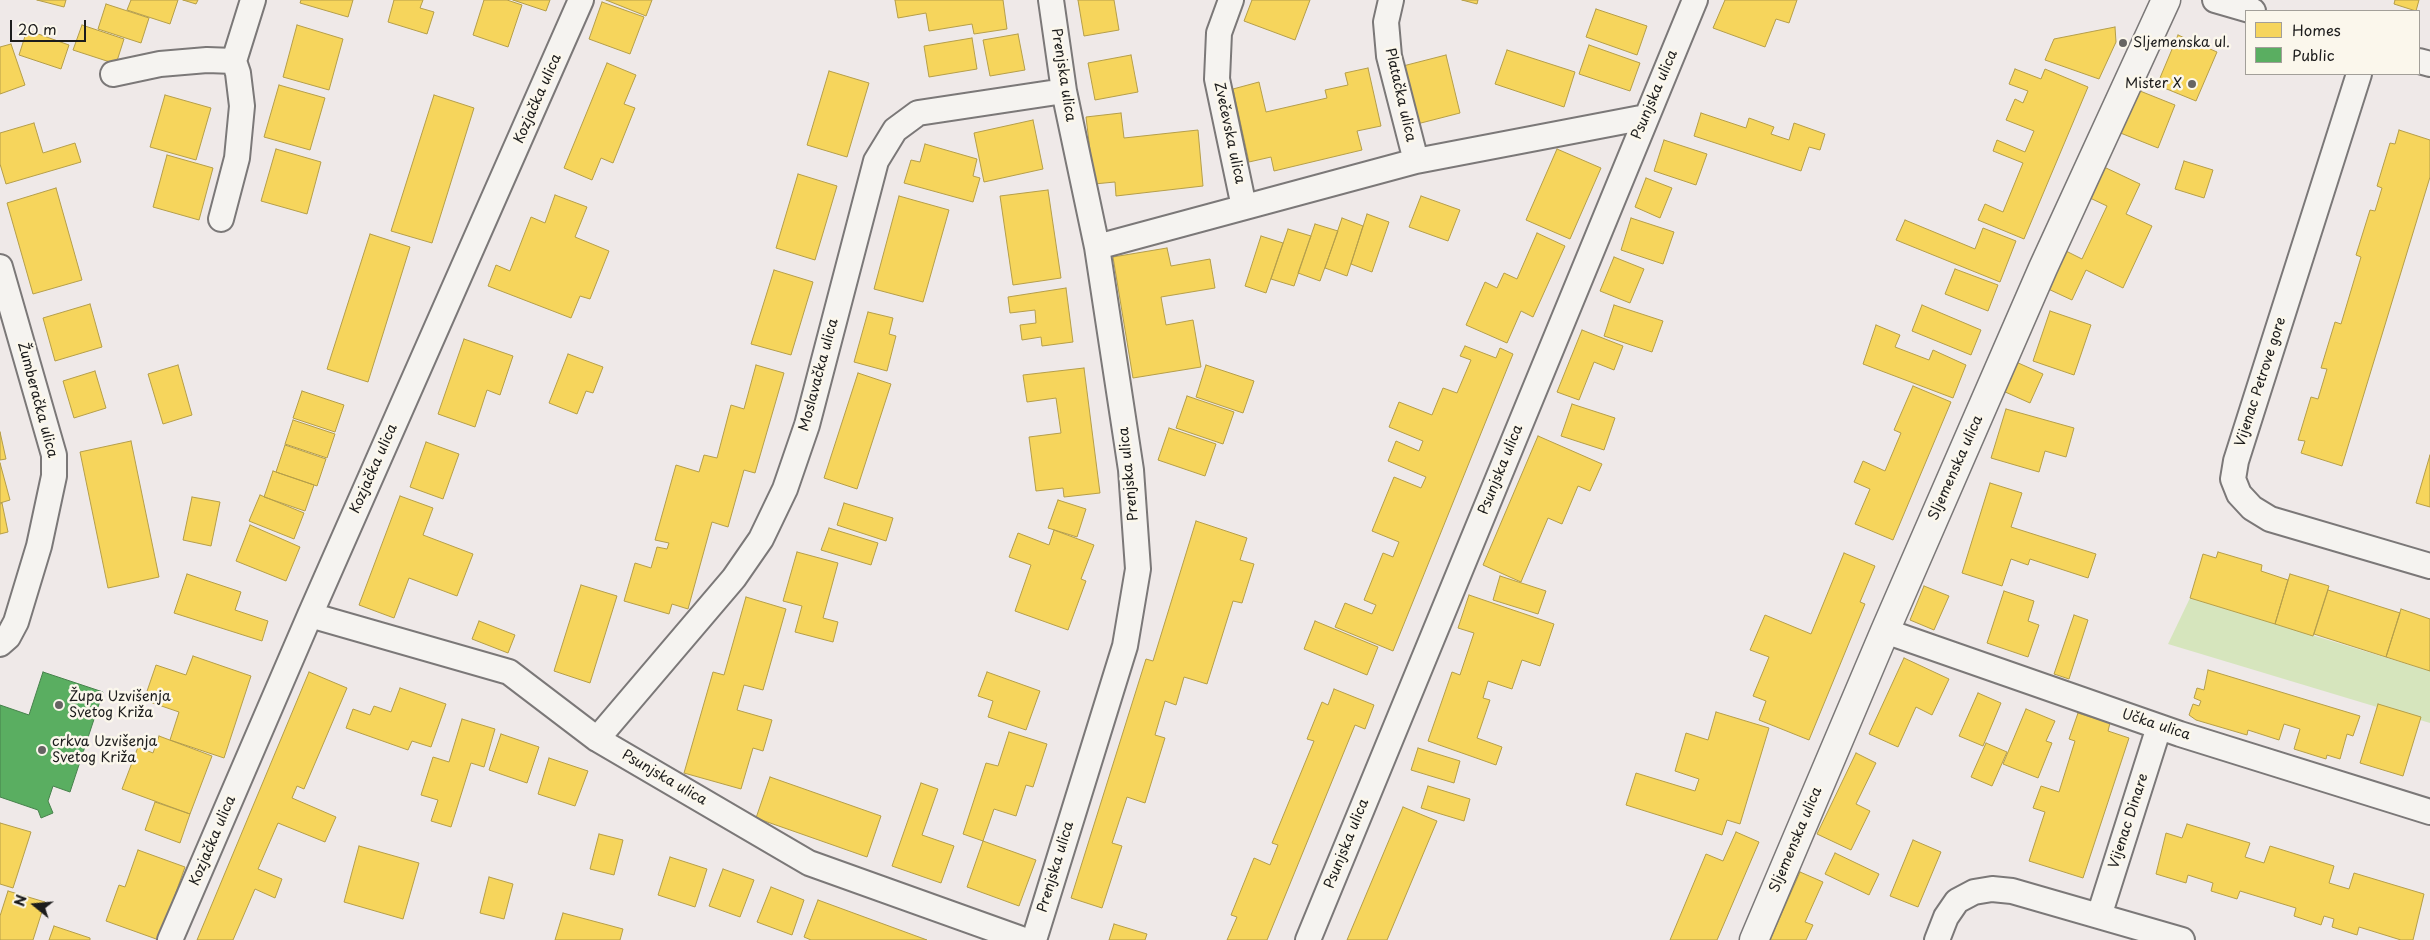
<!DOCTYPE html>
<html>
<head>
<meta charset="utf-8">
<style>
	body { margin:0 }
	#map { position:relative; width:2430px; height:940px; overflow:hidden; background:#efe9e8; font-family:"Playpen Sans",sans-serif }
	canvas { display:block }
	.legend { position:absolute; left:2245px; top:10px; width:175px; height:65px; box-sizing:border-box; background:#fbf7ec; border:1px solid #a29f99; margin:0; padding:6px 9px; list-style:none; font-size:15px; color:#1c1c1c }
	.legend li { display:flex; align-items:center; gap:10px; height:25px }
	.legend b { width:25px; border:1px solid #a29f99 }
	.north { position:absolute; left:10px; top:880px; width:50px; height:50px; -webkit-text-stroke:4px #fbf7ec; paint-order:stroke; rotate:287deg; font-size:14px; font-weight:700; line-height:20px; text-align:center; color:#1c1c1c }
	.north::after { content:''; display:block; margin:auto; width:18px; height:22px; background:#1c1c1c; clip-path:polygon(50% 0,100% 100%,50% 72%,0 100%) }
	.scale { position:absolute; left:10px; top:20px; width:76px; height:22px; box-sizing:border-box; border:2px solid #1c1c1c; border-top:0; padding-left:6px; font-size:15px; line-height:18px; white-space:nowrap; color:#1c1c1c; -webkit-text-stroke:4px #fbf7ec; paint-order:stroke }
</style>
</head>
<body>
<div id="map">
<canvas width="2430" height="940"></canvas>
<ul class="legend">
<li><b style="height:14px;background:#f6d55c"></b>Homes</li>
<li><b style="height:14px;background:#5aae61"></b>Public</li>
</ul>
<div class="north">N</div>
<div class="scale">20 m</div>
</div>
<script>
const context = document.querySelector('canvas').getContext('2d');
context.lineJoin = 'round';
function fillPath(path, color) { context.fillStyle = color; context.fill(path, 'evenodd'); }
const shape = rows => new Path2D(rows.map(r => 'M' + r).join(''));
function trace(path, color, width, dash) { context.strokeStyle = color; context.lineWidth = width; context.lineCap = dash ? 'butt' : 'round'; context.setLineDash(dash || []); context.stroke(path); }
function drawText(font, color, halo, rows, align = 'center') {
  context.font = font + ' "Playpen Sans",sans-serif'; context.lineWidth = 5; context.setLineDash([]); context.textBaseline = 'middle'; context.strokeStyle = halo; context.fillStyle = color; for (const [text, x, y, turn = 0] of rows) {
    context.save(); context.translate(x, y); context.rotate((+turn || 0) * Math.PI / 180); context.textAlign = isNaN(turn) ? turn : align; if (halo) context.strokeText(text, 0, 0); context.fillText(text, 0, 0); context.restore();
  }
}
const green = shape([
	[2190,598,2430,671,2430,723,2168,644]
]);
const homes = shape([
	[37,0,66,0,64,7,37,0],
	[131,0,178,0,170,24,127,10,131,0],
	[183,0,198,0,196,4,183,0],
	[301,0,353,0,348,17,300,3,301,0],
	[394,0,423,0,420,8,434,12,427,34,388,22,394,0],
	[484,0,507,0,522,5,508,47,473,35,484,0],
	[513,0,550,0,546,11,513,0],
	[606,0,652,0,646,16,606,0],
	[895,0,1003,0,1007,29,974,34,972,24,929,31,926,13,898,18,895,0],
	[1078,0,1114,0,1119,30,1084,36,1078,0],
	[1252,0,1310,0,1295,40,1244,21,1252,0],
	[1462,0,1478,0,1477,4,1462,0],
	[1725,0,1797,0,1789,23,1776,19,1765,47,1713,28,1725,0],
	[2395,0,2419,0,2416,11,2394,4,2395,0],
	[602,2,644,17,630,54,589,39,602,2],
	[106,4,149,18,141,43,98,29,106,4],
	[1596,9,1647,26,1637,55,1586,37,1596,9],
	[82,25,124,39,116,64,73,50,82,25],
	[297,25,343,39,329,90,283,77,297,25],
	[2115,27,2116,42,2099,79,2045,60,2054,39,2115,27],
	[27,30,69,45,61,69,19,55,27,30],
	[1018,34,1025,70,990,76,983,40,1018,34],
	[2178,35,2217,52,2196,101,2157,85,2178,35],
	[972,38,977,69,929,77,924,46,972,38],
	[11,44,25,85,0,94,0,47,11,44],
	[1589,45,1640,63,1630,91,1579,74,1589,45],
	[1507,50,1575,72,1564,107,1495,84,1507,50],
	[1131,55,1138,92,1095,100,1088,63,1131,55],
	[1446,55,1460,113,1417,124,1403,66,1446,55],
	[607,63,636,75,624,104,635,108,613,163,601,158,592,180,564,168,607,63],
	[1368,68,1381,126,1357,131,1362,150,1274,171,1271,157,1249,162,1233,89,1259,82,1266,112,1327,98,1325,90,1348,85,1345,73,1368,68],
	[2015,69,2041,79,2045,69,2088,87,2024,239,1978,220,1985,204,2003,212,2023,163,1993,151,1997,140,2025,152,2034,131,2006,120,2015,99,2023,103,2028,91,2009,84,2015,69],
	[829,71,869,83,847,157,807,145,829,71],
	[279,85,325,98,310,150,264,137,279,85],
	[2135,89,2175,105,2158,148,2118,132,2135,89],
	[165,95,211,108,196,160,150,147,165,95],
	[434,95,474,108,432,243,391,231,434,95],
	[1121,113,1124,138,1198,130,1203,186,1116,196,1115,182,1094,184,1086,117,1121,113],
	[1701,113,1746,128,1749,118,1774,127,1771,134,1789,140,1794,123,1825,134,1820,150,1809,147,1801,171,1694,136,1701,113],
	[1033,120,1043,169,984,182,974,133,1033,120],
	[34,123,43,153,75,143,81,162,6,184,0,164,0,133,34,123],
	[2399,130,2430,140,2430,177,2342,466,2301,453,2305,441,2298,440,2311,397,2318,399,2327,369,2321,368,2335,322,2341,324,2361,257,2356,255,2370,210,2375,211,2382,188,2377,186,2390,143,2395,144,2399,130],
	[1664,140,1707,154,1696,185,1654,171,1664,140],
	[925,144,977,159,973,176,980,178,973,202,904,183,911,160,920,162,925,144],
	[276,149,321,162,307,214,261,201,276,149],
	[1557,149,1601,168,1570,239,1526,220,1557,149],
	[167,155,213,168,199,220,153,207,167,155],
	[2184,161,2213,170,2204,198,2175,189,2184,161],
	[2104,167,2140,184,2126,214,2152,226,2123,288,2086,270,2072,300,2046,288,2064,250,2082,259,2107,206,2090,198,2104,167],
	[798,174,837,186,815,260,776,248,798,174],
	[1646,178,1672,188,1660,218,1635,207,1646,178],
	[56,188,82,280,33,294,7,203,56,188],
	[1048,190,1061,278,1013,285,1000,196,1048,190],
	[555,195,587,207,575,237,609,251,590,299,580,296,571,318,488,286,496,265,510,271,531,217,545,223,555,195],
	[899,196,949,210,923,302,874,289,899,196],
	[1421,196,1460,210,1448,241,1409,227,1421,196],
	[1367,214,1389,222,1372,272,1351,264,1367,214],
	[1342,218,1363,226,1347,276,1325,268,1342,218],
	[1631,218,1674,232,1663,264,1621,250,1631,218],
	[1905,220,1975,249,1983,228,2016,241,2000,282,1896,240,1905,220],
	[1315,224,1338,231,1320,281,1298,273,1315,224],
	[1288,229,1311,236,1294,286,1271,279,1288,229],
	[1537,233,1565,246,1533,317,1521,311,1507,343,1466,325,1485,282,1497,288,1504,273,1517,279,1537,233],
	[370,234,410,247,368,382,327,369,370,234],
	[1261,236,1283,243,1266,293,1245,286,1261,236],
	[1167,248,1171,266,1210,259,1215,288,1161,297,1166,325,1193,320,1201,367,1133,378,1113,257,1167,248],
	[1614,257,1644,269,1630,303,1600,291,1614,257],
	[1955,269,1998,285,1988,311,1945,294,1955,269],
	[774,270,813,282,791,355,751,344,774,270],
	[1066,288,1073,342,1042,346,1041,337,1022,340,1020,325,1036,323,1035,310,1010,313,1008,297,1066,288],
	[90,304,102,347,55,361,43,318,90,304],
	[1614,305,1663,321,1652,352,1604,336,1614,305],
	[1922,305,1981,330,1971,355,1912,331,1922,305],
	[2050,311,2091,325,2074,375,2033,361,2050,311],
	[868,312,893,318,889,334,896,336,887,371,854,362,868,312],
	[1876,325,1900,335,1895,347,1929,360,1933,350,1966,365,1953,398,1863,364,1876,325],
	[1582,330,1623,346,1614,370,1594,362,1579,400,1557,392,1582,330],
	[464,339,513,356,500,395,487,390,475,427,438,414,464,339],
	[1465,346,1496,358,1500,348,1513,354,1393,651,1335,627,1345,603,1372,614,1376,605,1364,600,1383,553,1393,557,1399,542,1372,531,1394,477,1421,488,1426,477,1388,461,1396,441,1419,451,1423,441,1389,427,1399,402,1432,415,1443,388,1457,393,1471,360,1460,356,1465,346],
	[568,354,603,367,593,393,586,391,577,414,549,403,568,354],
	[2016,362,2043,374,2030,403,2003,391,2016,362],
	[178,365,192,415,163,424,148,374,178,365],
	[756,365,784,373,755,473,744,470,728,527,712,522,688,609,672,604,669,614,624,601,635,563,651,568,657,547,667,549,669,543,655,540,676,465,699,472,704,455,717,458,731,405,744,409,756,365],
	[1206,365,1254,381,1243,413,1196,397,1206,365],
	[1084,368,1100,493,1064,497,1063,488,1036,491,1029,437,1061,433,1056,398,1027,402,1023,375,1084,368],
	[95,371,106,408,74,418,63,381,95,371],
	[858,373,891,384,857,489,824,478,858,373],
	[1913,386,1951,402,1893,540,1855,524,1870,489,1854,482,1863,461,1885,471,1901,433,1894,430,1913,386],
	[302,391,344,405,335,432,293,418,302,391],
	[1187,396,1234,412,1223,444,1176,428,1187,396],
	[1572,404,1615,418,1604,450,1561,436,1572,404],
	[2006,409,2074,428,2066,457,2045,451,2039,472,1991,458,2006,409],
	[293,420,335,434,327,458,285,444,293,420],
	[1169,428,1216,444,1205,476,1158,460,1169,428],
	[0,432,6,459,0,460,0,432],
	[1538,436,1602,464,1590,491,1578,486,1562,524,1548,518,1521,582,1483,565,1538,436],
	[131,441,159,577,108,588,80,452,131,441],
	[426,442,459,454,443,499,410,487,426,442],
	[285,445,326,459,317,486,276,472,285,445],
	[2430,455,2430,507,2416,503,2430,455],
	[0,463,10,500,0,503,0,463],
	[273,471,314,485,305,511,264,497,273,471],
	[1990,483,2022,493,2011,527,2096,554,2088,578,2030,559,2028,565,2011,559,2002,586,1962,573,1990,483],
	[260,495,304,513,294,539,249,521,260,495],
	[400,496,433,508,423,535,473,554,457,596,409,578,394,618,359,605,400,496],
	[192,497,220,502,211,546,183,540,192,497],
	[1058,500,1086,509,1077,537,1048,528,1058,500],
	[2,503,8,532,0,534,0,504,2,503],
	[844,503,893,518,886,541,837,525,844,503],
	[1196,521,1247,538,1240,560,1254,564,1242,603,1233,601,1207,684,1184,677,1176,705,1165,701,1155,735,1165,738,1145,803,1127,797,1112,843,1122,846,1102,908,1071,898,1146,659,1153,661,1196,521],
	[250,525,300,547,286,581,236,561,250,525],
	[829,528,878,543,871,565,821,550,829,528],
	[1054,530,1094,545,1081,579,1086,581,1068,630,1015,611,1031,565,1009,557,1018,533,1049,545,1054,530],
	[797,552,838,563,823,618,838,622,833,642,795,632,802,606,783,601,797,552],
	[2218,552,2262,565,2261,571,2288,580,2275,624,2190,598,2203,554,2216,558,2218,552],
	[1844,553,1875,566,1860,602,1865,604,1809,740,1759,720,1766,701,1753,696,1769,657,1750,650,1765,615,1811,634,1844,553],
	[187,574,241,592,235,610,268,621,262,641,174,613,187,574],
	[2290,574,2329,586,2313,636,2275,624,2290,574],
	[1500,576,1546,591,1538,614,1493,600,1500,576],
	[581,585,617,596,590,683,554,671,581,585],
	[1924,586,1949,596,1934,630,1910,620,1924,586],
	[2328,590,2400,613,2386,657,2314,634,2328,590],
	[2004,591,2034,601,2028,621,2039,625,2028,657,1987,643,2004,591],
	[1469,595,1554,624,1540,666,1522,660,1512,689,1488,681,1483,698,1490,700,1477,738,1502,747,1496,765,1428,741,1452,672,1460,675,1474,633,1458,628,1469,595],
	[746,597,786,609,763,690,744,685,737,710,772,720,763,751,753,748,741,789,684,773,713,672,724,675,746,597],
	[2401,609,2430,619,2430,671,2386,657,2401,609],
	[2074,615,2088,620,2069,679,2054,674,2074,615],
	[479,621,515,635,508,653,472,639,479,621],
	[1315,621,1378,647,1367,675,1304,649,1315,621],
	[193,656,251,676,224,758,170,740,179,712,144,700,156,665,186,675,193,656],
	[1904,658,1949,679,1932,715,1916,707,1898,747,1869,734,1904,658],
	[2208,670,2360,716,2353,736,2347,734,2340,759,2327,755,2326,759,2294,749,2300,729,2284,724,2279,740,2248,730,2247,735,2196,720,2189,715,2193,704,2199,706,2201,701,2194,698,2197,688,2204,690,2208,670],
	[309,672,347,688,304,789,297,786,292,798,336,817,325,842,278,823,258,869,282,879,275,898,255,889,233,940,197,940,309,672],
	[987,672,1040,691,1026,730,988,717,993,701,978,696,987,672],
	[400,688,446,704,431,747,412,741,408,750,346,728,353,709,370,715,374,706,391,712,400,688],
	[1334,689,1374,705,1365,729,1355,725,1267,940,1227,940,1237,917,1231,915,1254,858,1270,865,1278,845,1272,843,1314,741,1307,739,1322,702,1328,705,1334,689],
	[1978,693,2001,703,1983,746,1959,736,1978,693],
	[2378,704,2421,717,2403,776,2360,763,2378,704],
	[2026,709,2055,721,2046,741,2052,743,2038,778,2003,764,2026,709],
	[1716,712,1769,728,1740,824,1727,820,1722,835,1626,805,1636,773,1695,791,1699,779,1675,771,1686,733,1708,740,1716,712],
	[2078,713,2110,723,2108,731,2129,738,2083,878,2029,861,2045,812,2033,808,2041,786,2059,792,2075,741,2069,739,2078,713],
	[462,719,495,729,484,767,471,763,451,827,431,821,438,800,421,795,433,757,449,762,462,719],
	[1009,732,1047,744,1033,787,1026,785,1016,816,994,809,983,841,963,834,986,763,998,766,1009,732],
	[501,734,539,747,527,783,489,770,501,734],
	[159,736,212,756,190,814,122,789,138,747,153,753,159,736],
	[1986,743,2007,752,1992,786,1971,777,1986,743],
	[1418,748,1460,761,1454,783,1411,770,1418,748],
	[1856,753,1876,763,1856,804,1870,811,1851,850,1817,834,1856,753],
	[549,758,588,771,575,806,538,794,549,758],
	[770,777,881,816,867,857,756,818,770,777],
	[921,783,938,789,922,835,954,846,941,883,892,866,921,783],
	[1428,786,1470,799,1464,821,1421,808,1428,786],
	[155,802,190,814,180,843,145,830,155,802],
	[1403,807,1437,821,1387,940,1347,940,1403,807],
	[0,823,31,832,13,888,0,884,0,823],
	[2187,824,2250,843,2245,857,2264,863,2270,846,2334,866,2329,883,2349,889,2354,873,2424,894,2413,940,2401,940,2359,927,2357,935,2332,927,2334,919,2324,916,2321,925,2294,916,2296,908,2240,891,2237,899,2211,891,2213,883,2188,875,2186,883,2156,874,2166,833,2182,838,2187,824],
	[1736,832,1759,842,1717,940,1670,940,1706,854,1723,861,1736,832],
	[599,834,623,840,614,875,590,869,599,834],
	[1913,840,1941,852,1918,907,1890,896,1913,840],
	[983,841,1036,860,1019,906,967,887,983,841],
	[359,846,419,863,403,919,344,902,359,846],
	[138,850,185,867,159,940,106,921,119,885,125,887,138,850],
	[1835,853,1879,874,1869,895,1825,874,1835,853],
	[670,857,707,869,695,907,658,895,670,857],
	[723,869,754,880,740,917,709,906,723,869],
	[1800,872,1823,882,1805,922,1813,925,1806,940,1770,940,1800,872],
	[489,877,513,884,504,919,480,913,489,877],
	[771,887,804,900,792,935,757,922,771,887],
	[8,891,45,902,33,940,0,940,0,916,8,891],
	[818,900,927,940,811,940,804,937,818,900],
	[563,913,623,929,620,940,555,940,563,913],
	[1114,924,1147,934,1145,940,1109,940,1114,924],
	[54,926,90,938,90,940,49,940,54,926]
]);
const public = shape([
	[43,672,103,692,70,792,53,786,48,801,53,813,41,818,38,810,0,797,0,705,29,715,43,672]
]);
const minor = shape([
	[1231,0,1219,33,1217,79,1244,207],
	[1391,0,1386,22,1389,56,1416,161],
	[2215,0,2253,11],
	[234,61,253,0],
	[2419,61,2430,64],
	[113,74,160,64,207,60,234,61,238,73,242,106,237,158,221,219],
	[2359,74,2236,461,2233,479,2239,494,2252,508,2270,519,2430,566],
	[1097,247,1416,161,1646,117],
	[0,267,54,455,54,476,39,546,16,622,8,637,0,644],
	[310,615,509,672,597,739,809,863,1024,940],
	[1885,631,2180,734,2430,812],
	[597,739,734,578,761,539,785,489,807,425,876,161,895,130,918,113,1064,91],
	[2099,916,2159,727],
	[170,940,310,615,581,0],
	[1034,940,1125,646,1138,569,1131,470,1097,247,1064,91,1051,0],
	[1308,940,1695,0],
	[1937,940,1946,917,1957,901,1974,892,1992,889,2012,891,2182,940]
]);
const tertiary = shape([
	[1754,940,1885,631,2043,268,2166,0]
]);
const markers = [
	[2123,43,5,"#666463"],
	[2192,84,5,"#666463"],
	[59,705,5,"#666463"],
	[42,750,5,"#666463"]
];
const poiNames = [
	["Sljemenska ul.",2133,43],
	["Mister X",2182,84,"right"],
	["Župa Uzvišenja",69,697],
	["Svetog Križa",69,713],
	["crkva Uzvišenja",52,742],
	["Svetog Križa",52,758]
];
const streetNames = [
	["Prenjska ulica",1063,75,81],
	["Platačka ulica",1400,95,77],
	["Psunjska ulica",1655,95,-67],
	["Kozjačka ulica",538,99,-66],
	["Zvečevska ulica",1229,133,78],
	["Moslavačka ulica",819,375,-75],
	["Vijenac Petrove gore",2261,382,-72],
	["Žumberačka ulica",37,400,75],
	["Sljemenska ulica",1956,468,-66],
	["Kozjačka ulica",374,469,-66],
	["Psunjska ulica",1501,470,-68],
	["Prenjska ulica",1129,474,-96],
	["Učka ulica",2156,725,18],
	["Psunjska ulica",664,778,30],
	["Vijenac Dinare",2129,821,-72],
	["Sljemenska ulica",1796,840,-67],
	["Kozjačka ulica",213,841,-67],
	["Psunjska ulica",1347,844,-68],
	["Prenjska ulica",1056,867,-73]
];
fillPath(green, '#d6e5bd');
fillPath(homes, '#f6d55c');
trace(homes, '#b59e49', 1);
fillPath(public, '#5aae61');
trace(public, '#47824c', 1);
trace(minor, '#7b7878', 28);
trace(tertiary, '#7b7878', 31);
trace(minor, '#f5f3f0', 24);
trace(tertiary, '#f5f3f0', 28);
for (const [x, y, r, color] of markers) { const dot = new Path2D(); dot.arc(x, y, r, 0, 2 * Math.PI); context.fillStyle = color; context.fill(dot); trace(dot, '#fbf7ec', 2); }
drawText('14px', '#1c1c1c', '#fbf7ec', poiNames, 'left');
drawText('14px', '#1c1c1c', '#fbf7ec', streetNames);
</script>
</body>
</html>
